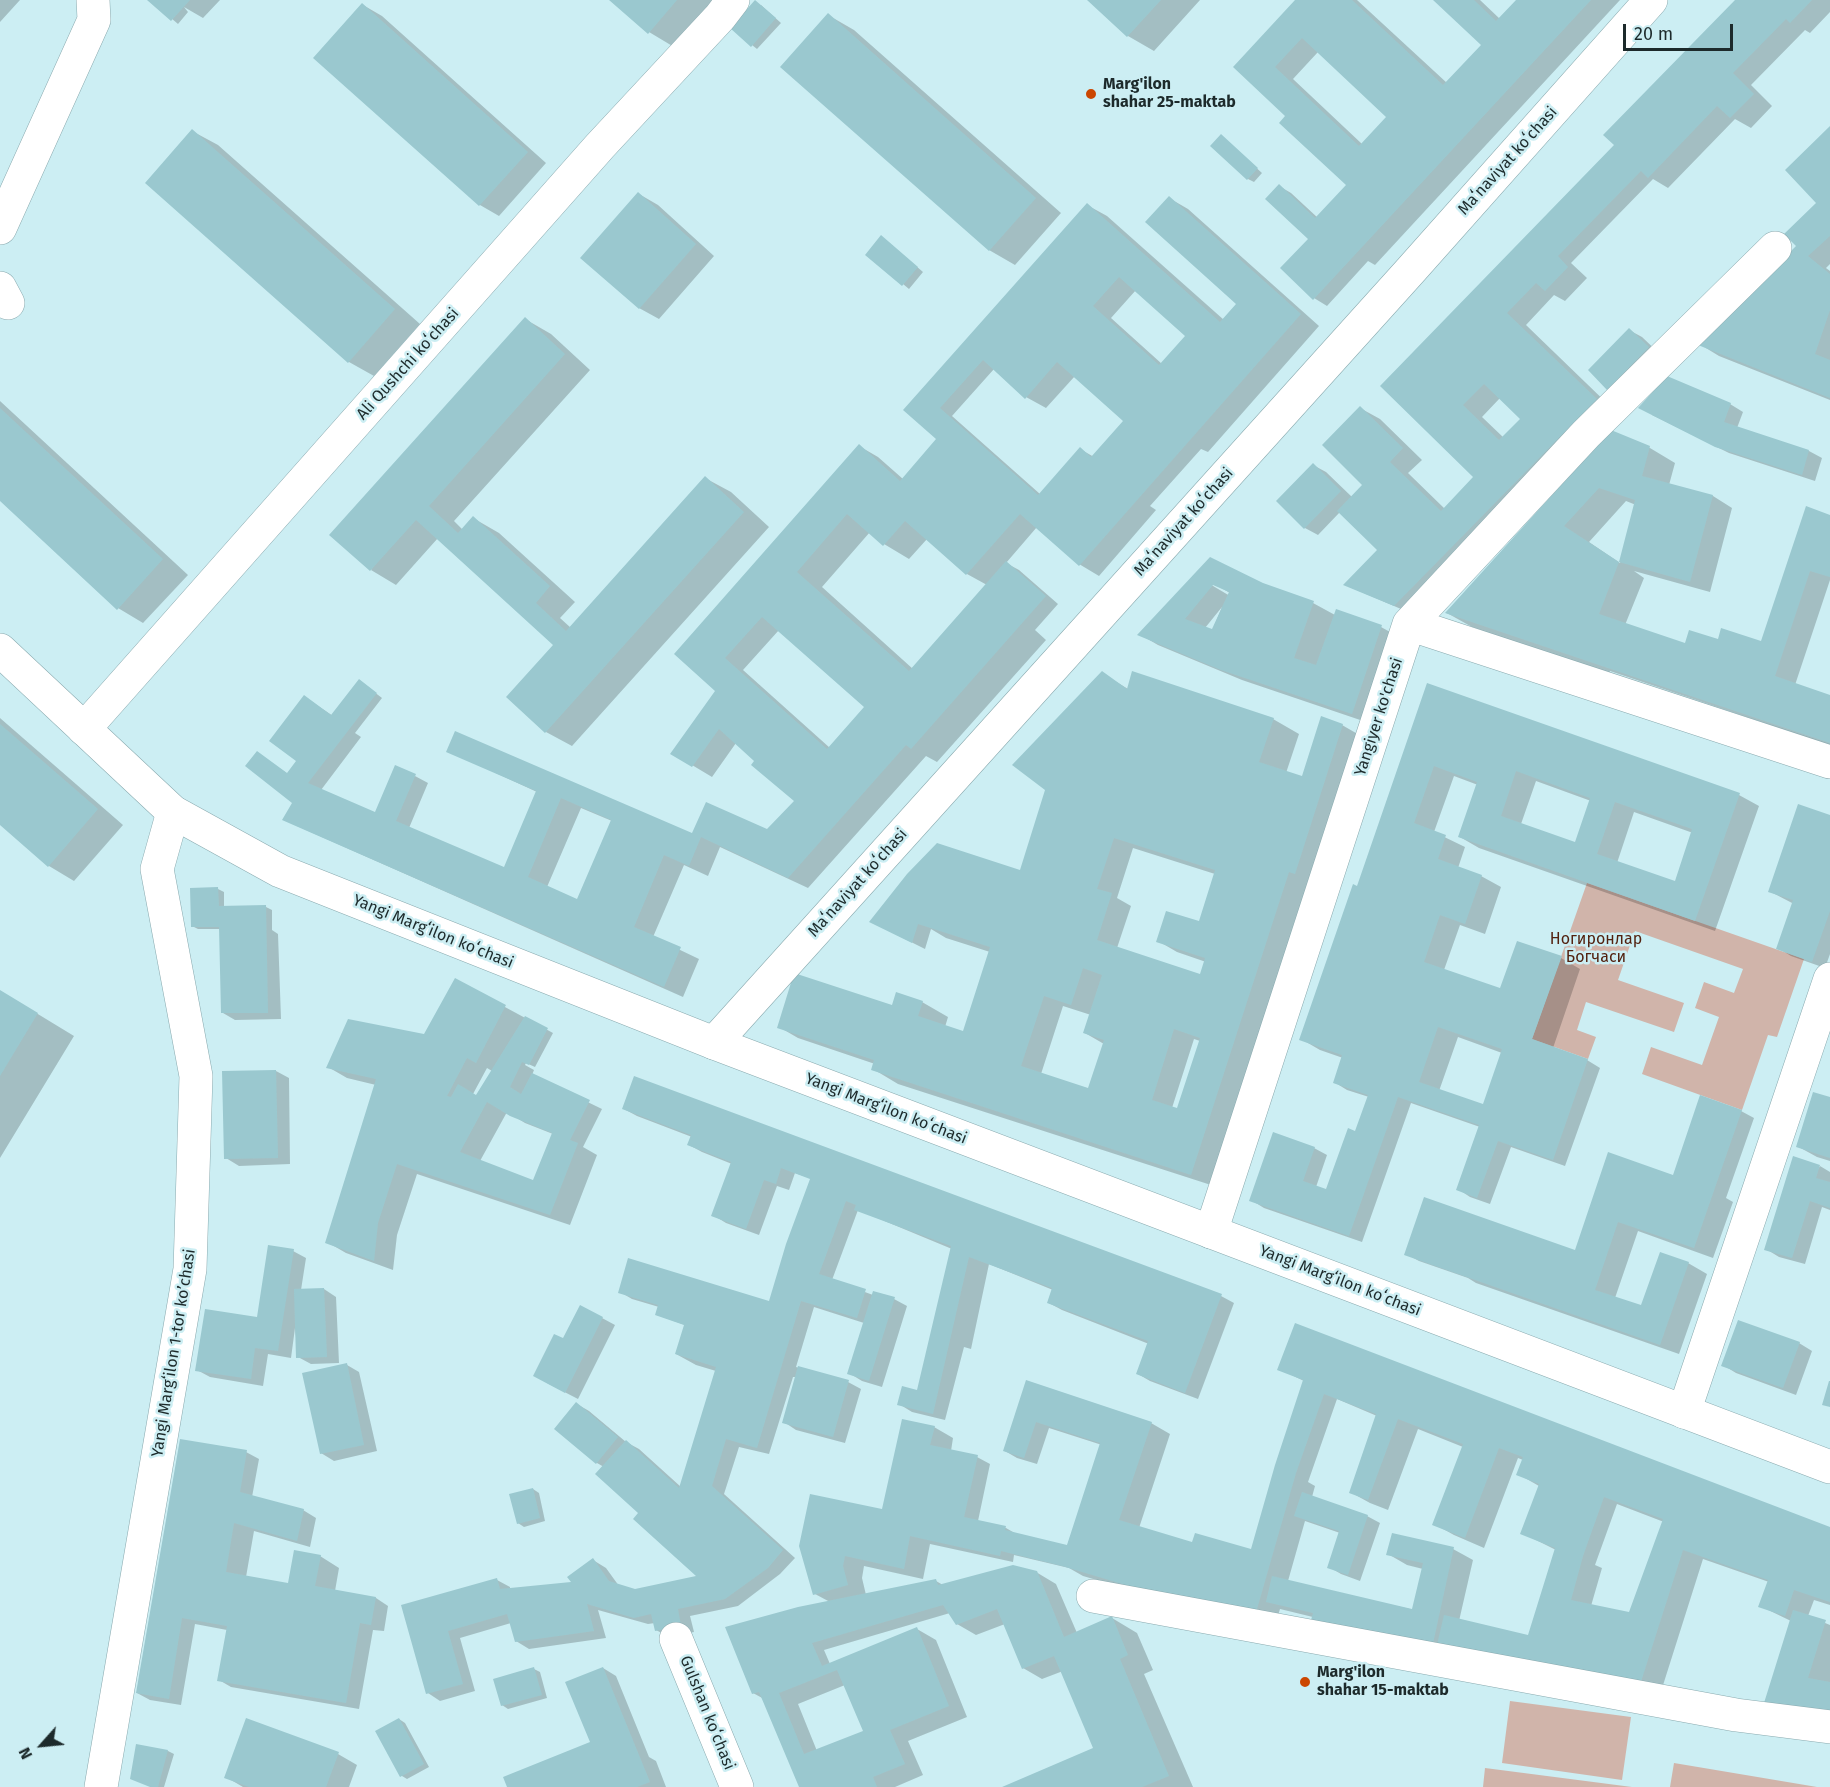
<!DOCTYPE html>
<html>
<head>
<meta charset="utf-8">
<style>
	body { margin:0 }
	#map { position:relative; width:1830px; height:1787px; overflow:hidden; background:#cceef3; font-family:"Fira Sans",sans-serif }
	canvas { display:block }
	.north { position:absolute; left:12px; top:1715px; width:60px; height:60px; -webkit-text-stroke:4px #cceef3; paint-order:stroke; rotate:243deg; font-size:16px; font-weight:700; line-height:24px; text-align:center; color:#1d2a2b }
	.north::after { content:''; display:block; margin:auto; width:21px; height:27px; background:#1d2a2b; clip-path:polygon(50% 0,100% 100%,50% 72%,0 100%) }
	.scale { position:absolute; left:1623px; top:24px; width:110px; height:27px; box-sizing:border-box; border:3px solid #1d2a2b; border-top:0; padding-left:8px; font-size:18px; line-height:21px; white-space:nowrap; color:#1d2a2b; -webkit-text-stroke:4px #cceef3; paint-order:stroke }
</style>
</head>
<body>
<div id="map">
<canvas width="1830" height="1787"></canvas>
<div class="north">N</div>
<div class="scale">20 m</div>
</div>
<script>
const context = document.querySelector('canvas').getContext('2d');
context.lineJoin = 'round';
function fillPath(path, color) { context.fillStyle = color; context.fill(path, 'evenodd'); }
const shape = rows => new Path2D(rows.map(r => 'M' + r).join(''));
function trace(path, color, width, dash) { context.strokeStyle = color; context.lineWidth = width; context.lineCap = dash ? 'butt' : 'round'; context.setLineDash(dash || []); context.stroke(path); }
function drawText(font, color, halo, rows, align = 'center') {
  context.font = font + ' "Fira Sans",sans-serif'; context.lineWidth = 5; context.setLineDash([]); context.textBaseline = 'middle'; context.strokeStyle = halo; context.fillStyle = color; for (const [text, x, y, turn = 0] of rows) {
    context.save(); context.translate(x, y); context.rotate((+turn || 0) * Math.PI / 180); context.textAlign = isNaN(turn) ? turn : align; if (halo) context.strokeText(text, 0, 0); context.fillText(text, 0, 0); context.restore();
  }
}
const green = shape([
	[1587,883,1804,959,1777,1037,1768,1035,1742,1110,1642,1074,1651,1047,1702,1065,1719,1017,1695,1008,1704,982,1734,993,1743,969,1635,931,1618,980,1684,1003,1674,1032,1586,1002,1577,1030,1596,1037,1588,1059,1532,1039],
	[1510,1701,1631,1717,1622,1780,1502,1763],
	[1674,1763,1817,1787,1670,1787],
	[1485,1768,1632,1787,1483,1787]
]);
const shadow = shape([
	[0,0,20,0,0,22],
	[150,0,220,0,203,18,184,7,188,12,178,24],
	[612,0,715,0,674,47,649,32],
	[1089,0,1200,0,1154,51,1128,36],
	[1297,0,1357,0,1447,83,1483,45,1435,0,1480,0,1500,19,1518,0,1620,0,1375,265,1368,261,1327,306,1314,298,1310,239,1279,186,1291,193,1318,218,1348,185,1287,116,1235,67],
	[1318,52,1388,117,1362,144,1293,79],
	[1736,0,1830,0,1830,12,1810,33,1805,30,1751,85,1772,106,1751,128,1735,119,1668,188,1653,179,1571,263,1587,278,1565,301,1554,295,1526,325,1615,411,1408,612,1345,585,1379,550,1340,512,1318,535,1305,528,1278,501,1313,465,1326,472,1352,497,1364,485,1360,408,1380,419,1422,460,1408,473,1445,509,1476,477,1382,386,1616,145],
	[1500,398,1522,419,1504,438,1482,417],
	[363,5,382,16,546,163,499,216,480,205,315,58],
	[761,5,781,23,757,49,752,45],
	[828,15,854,30,1061,213,1015,265,989,250],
	[1830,128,1830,264,1826,268,1830,271,1830,400,1719,356,1701,345,1799,246,1817,204],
	[192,131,218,145,420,324,374,376,349,362],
	[1221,136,1262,173,1254,182,1248,179],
	[639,194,658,205,714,256,659,319,639,308],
	[1169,198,1188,209,1319,326,1208,452,1201,449,1150,506,1156,510,1099,576,1079,564,1037,527,1006,563,1019,570,1058,604,1035,630,1046,640,937,762,926,756,808,888,720,847,708,876,684,865,653,937,699,959,683,997,297,826,294,803,257,753,288,774,298,761,305,697,333,716,365,685,382,698,355,733,361,737,321,790,376,814,415,776,428,783,409,828,504,869,537,792,448,751,692,835,768,831,797,801,736,743,712,777,672,753,717,691,676,654,859,446,878,457,903,479,938,439,905,410,1087,205,1107,216,1224,320,1239,303],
	[1136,290,1187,336,1162,364,1111,318],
	[994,369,1026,397,1046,408,1075,376,1125,421,1094,457,1080,449,1040,494,952,416],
	[870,532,884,544,909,559,927,539,967,574,987,585,913,669,822,587],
	[779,630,871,711,830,748,743,670],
	[581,808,612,821,578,901,547,887],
	[887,241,923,272,909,289,867,254],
	[525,319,551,334,590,370,454,521,463,530,473,518,499,533,575,602,560,618,571,628,705,478,731,492,769,527,572,746,546,732,555,645,438,538,396,585,371,570],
	[1629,330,1642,337,1661,355,1621,396,1608,389],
	[0,401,188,575,143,623,118,608,0,499],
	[1730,404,1743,412,1737,428,1809,451,1822,458,1815,481,1729,453,1652,415],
	[1611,432,1650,448,1675,463,1669,485,1713,496,1732,508,1710,592,1634,571,1644,578,1625,625,1686,645,1719,640,1762,643,1830,516,1830,580,1795,685,1830,697,1830,745,1610,671,1609,674,1472,627,1447,613],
	[1626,501,1636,505,1620,563,1589,542],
	[1210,559,1263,585,1313,603,1335,615,1336,611,1381,627,1401,638,1372,724,1242,680,1158,645,1139,634],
	[1209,581,1230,593,1230,596,1208,583],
	[1222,607,1212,631,1205,628],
	[1102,673,1128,689,1273,719,1299,734,1286,773,1303,778,1342,725,1368,740,1211,1185,898,1084,873,1069,875,1064,798,1038,779,1027,922,1002,948,1017,945,1027,964,1033,990,952,946,938,931,929,925,949,871,922,1021,872],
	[1133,848,1215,874,1200,923,1158,941,1177,952,1206,962,1201,976,1117,948,1131,906,1117,898],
	[1063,1006,1091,1015,1085,1033,1104,1044,1089,1090,1041,1074],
	[1194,1039,1200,1041,1178,1110,1172,1108],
	[1428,685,1739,795,1759,806,1715,931,1479,848,1460,837,1478,785,1454,776,1434,832,1465,847,1458,868,1481,876,1501,887,1485,934,1460,925,1444,970,1501,990,1561,958,1580,969,1553,1048,1587,1060,1600,1068,1565,1166,1511,1147,1490,1204,1470,1197,1458,1189,1480,1127,1411,1103,1362,1242,1264,1208,1251,1200,1314,1148,1327,1155,1316,1187,1327,1191,1356,1133,1369,1097,1347,1090,1334,1082,1343,1058,1320,1050,1301,1039,1358,888],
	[1536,781,1591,801,1576,844,1521,824],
	[1634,812,1693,833,1675,883,1617,863],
	[1458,1037,1502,1053,1490,1108,1439,1091],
	[0,718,123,825,74,881,49,866,0,823],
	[1830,816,1830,954,1825,968,1791,956,1778,948,1794,904,1769,891],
	[218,889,224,892,224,907,266,907,272,910,272,930,278,934,281,1019,235,1020,223,1013,221,929,198,929,192,926],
	[455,980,553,1033,535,1067,526,1063,525,1065,534,1070,532,1075,602,1109,583,1147,597,1155,570,1225,417,1174,397,1235,393,1270,346,1253,327,1242,376,1085,347,1078,328,1067,425,1036],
	[487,1068,492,1071,476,1096,473,1094],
	[507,1112,525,1123,553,1134,534,1182,480,1161],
	[0,991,74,1036,0,1158],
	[276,1071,289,1078,290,1164,239,1166,226,1158],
	[1830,1099,1830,1161,1817,1157,1797,1146],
	[624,1109,1221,1296,1234,1303,1198,1399,1150,1381,1138,1374,1149,1344,1062,1310,1049,1303,1053,1290,989,1264,971,1349,964,1347,945,1420,912,1412,899,1404,918,1392,952,1249,858,1210,832,1280,873,1295,894,1299,907,1306,882,1387,862,1381,849,1373,864,1323,814,1307,796,1367,848,1382,861,1389,845,1443,796,1430,784,1422,796,1377,793,1377,769,1454,739,1447,724,1494,795,1558,780,1574,738,1606,690,1616,694,1632,669,1637,656,1630,655,1623,648,1624,598,1610,606,1638,529,1649,516,1641,511,1623,460,1638,475,1691,440,1701,428,1693,403,1606,497,1580,510,1587,510,1590,573,1583,593,1560,606,1568,619,1586,635,1590,700,1577,641,1513,604,1467,597,1463,577,1404,589,1411,626,1442,639,1449,681,1487,716,1371,696,1365,676,1354,685,1325,657,1315,659,1307,632,1299,620,1292,769,1303,812,1179,795,1173,789,1190,777,1186,759,1235,726,1223,713,1215,732,1164,702,1152,689,1145,692,1137,637,1116],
	[1741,1111,1754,1118,1726,1198,1733,1202,1713,1258,1638,1231,1615,1298,1642,1307,1688,1263,1707,1274,1679,1354,1476,1283,1468,1278,1419,1261,1406,1254,1576,1251,1609,1154,1680,1179],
	[1820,1166,1830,1172,1830,1210,1822,1207,1805,1264,1779,1257,1766,1249],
	[293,1251,306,1258,301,1290,324,1289,336,1297,339,1363,311,1364,298,1357,295,1328,291,1358,268,1354,263,1386,210,1377,197,1370,259,1319],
	[602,1318,615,1325,578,1399,547,1383,564,1340],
	[1799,1343,1812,1351,1796,1395,1736,1373,1723,1365],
	[347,1365,359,1372,377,1451,334,1461,321,1453],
	[1279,1369,1830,1529,1830,1605,1814,1600,1808,1616,1830,1625,1830,1684,1785,1714,1791,1621,1760,1606,1769,1582,1703,1559,1658,1701,1280,1609,1273,1632,1083,1576,1069,1568,1014,1555,1013,1562,930,1544,923,1579,864,1566,862,1578,866,1595,936,1581,943,1585,1036,1572,1056,1584,1077,1633,1112,1618,1137,1633,1153,1670,1144,1674,1193,1787,1006,1787,1095,1749,1063,1671,1042,1679,1023,1668,1005,1624,976,1635,957,1624,950,1613,824,1650,830,1664,917,1629,936,1640,967,1717,908,1741,923,1775,895,1787,801,1787,764,1699,753,1693,830,1602,815,1594,800,1545,883,1511,934,1427,953,1438,951,1451,977,1457,990,1464,978,1521,1006,1528,1018,1535,1067,1546,1102,1445,1049,1428,1037,1464,1017,1458,1005,1451,1027,1382,1151,1423,1170,1434,1139,1528,1193,1544,1252,1551,1304,1381],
	[1337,1399,1377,1416,1350,1492,1370,1503,1388,1510,1418,1429,1463,1447,1434,1524,1454,1535,1484,1548,1518,1458,1523,1460,1518,1474,1539,1486,1522,1533,1556,1550,1529,1637,1459,1621,1473,1560,1453,1549,1388,1554,1407,1565,1423,1569,1414,1610,1288,1581,1305,1521,1340,1533,1329,1567,1341,1574,1360,1581,1380,1523,1367,1516,1312,1497,1315,1486,1308,1482],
	[1617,1504,1664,1522,1630,1614,1591,1606,1602,1568,1595,1565],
	[845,1685,864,1732,817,1751,798,1704],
	[246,1452,259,1459,252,1497,303,1510,316,1518,310,1547,254,1531,246,1577,289,1585,320,1556,339,1568,335,1591,376,1598,388,1606,384,1631,373,1630,359,1709,231,1687,219,1680,227,1630,195,1624,181,1705,150,1700,137,1693],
	[533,1489,539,1493,545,1521,524,1527,518,1523],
	[603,1668,616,1676,649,1757,656,1761,666,1787,509,1787,592,1743],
	[534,1669,540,1672,547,1698,508,1709,502,1705],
	[399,1719,405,1723,429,1767,407,1779,402,1776],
	[137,1746,168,1751,174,1754,164,1787,151,1787],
	[338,1754,357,1765,349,1787,243,1787,226,1777]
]);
const building = shape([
	[147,0,190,0,171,21],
	[609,0,677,0,648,34],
	[755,0,776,18,751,47,730,28],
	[1087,0,1161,0,1127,37],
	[1295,0,1352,0,1443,85,1481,45,1433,0,1474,0,1496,21,1516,0,1591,0,1313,300,1280,268,1308,239,1265,199,1279,184,1315,218,1346,185,1279,123,1285,116,1233,67],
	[1302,38,1386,117,1359,146,1275,67],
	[1735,0,1812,0,1790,23,1786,19,1733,73,1754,94,1730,118,1717,106,1648,178,1641,171,1558,256,1568,267,1545,291,1536,283,1507,313,1597,399,1394,606,1343,585,1377,550,1337,511,1362,485,1322,445,1360,406,1403,448,1390,462,1441,511,1473,477,1380,386,1614,145,1603,135],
	[1484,384,1520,419,1499,440,1463,405],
	[362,3,528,152,479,206,313,58],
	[828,13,1036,198,989,251,780,67],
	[1830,126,1830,236,1808,256,1830,274,1830,310,1815,354,1830,360,1830,398,1698,345,1796,246,1784,234,1816,203,1785,170],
	[192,129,395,309,348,363,145,183],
	[1221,134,1258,168,1247,180,1210,146],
	[638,192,696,244,639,309,580,258],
	[1169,196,1301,314,1079,566,1020,514,966,575,905,521,883,546,847,514,797,572,909,671,1006,561,1046,596,911,749,906,745,788,878,701,837,689,866,664,855,634,927,681,947,664,987,282,820,292,803,245,766,257,751,287,773,296,761,269,741,304,695,331,715,359,679,377,693,308,783,375,812,395,765,416,774,396,821,504,867,536,791,446,752,455,731,692,833,706,802,767,829,794,801,751,765,754,761,719,729,692,767,670,754,715,691,674,654,859,444,900,481,936,439,903,410,1087,203,1220,322,1236,304,1145,222],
	[1119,277,1185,336,1159,365,1093,306],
	[983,360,1025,399,1057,362,1123,421,1091,457,1080,447,1038,495,940,408],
	[762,617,864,707,827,749,725,658],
	[561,798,611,820,577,899,528,877],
	[881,235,918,267,902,286,865,255],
	[525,317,565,354,429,506,458,533,473,516,550,586,536,603,566,631,705,476,744,512,545,733,506,697,553,645,416,520,370,571,329,535],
	[1629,328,1649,347,1607,390,1588,370],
	[1667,376,1731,403,1724,422,1809,450,1802,475,1715,447,1638,408],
	[0,408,163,559,117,610,0,501],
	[1611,430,1650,446,1642,476,1713,495,1690,582,1619,562,1599,614,1685,643,1689,630,1718,639,1721,628,1761,641,1806,506,1830,515,1830,577,1810,571,1775,676,1830,695,1830,743,1445,613],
	[1599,488,1635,500,1619,562,1564,526],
	[1313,463,1341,491,1304,529,1276,501],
	[1210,557,1263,583,1314,601,1294,658,1316,665,1336,609,1382,625,1352,714,1221,670,1137,635],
	[1213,585,1229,592,1212,629,1185,619],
	[1102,671,1127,689,1132,671,1274,718,1259,762,1302,776,1321,716,1343,724,1295,874,1289,872,1191,1175,871,1070,874,1060,777,1028,794,973,892,1005,896,992,923,1001,918,1016,963,1031,990,947,918,924,912,943,869,922,907,874,937,843,1020,870,1045,790,1012,765],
	[1114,838,1215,870,1199,921,1166,911,1156,942,1205,958,1200,974,1097,940,1112,893,1097,889],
	[1083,968,1102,975,1083,1033,1104,1040,1088,1088,1021,1066,1044,996,1071,1005],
	[1174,1029,1200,1038,1177,1108,1152,1100],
	[1427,683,1740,793,1695,921,1458,837,1477,782,1434,766,1414,823,1446,835,1438,859,1482,875,1465,924,1440,915,1424,962,1500,988,1517,941,1562,956,1532,1039,1588,1059,1553,1160,1498,1141,1477,1198,1456,1190,1479,1125,1398,1097,1349,1236,1249,1201,1273,1132,1315,1147,1303,1181,1326,1189,1348,1128,1355,1131,1368,1095,1333,1083,1342,1055,1299,1040,1353,884,1357,886],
	[1516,771,1590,798,1575,842,1501,816],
	[1615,802,1692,829,1675,881,1597,854],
	[1438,1027,1502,1049,1483,1104,1419,1082],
	[0,724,98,809,48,867,0,825],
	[1798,804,1830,815,1830,911,1812,962,1776,949,1793,900,1768,892],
	[218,887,219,906,266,905,268,1013,221,1013,219,927,191,927,190,888],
	[455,978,506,1005,476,1063,467,1058,447,1096,451,1097,458,1084,476,1095,525,1016,548,1028,529,1065,522,1062,510,1087,521,1094,532,1073,590,1100,570,1140,578,1143,550,1215,397,1164,378,1223,374,1261,325,1243,376,1079,326,1068,348,1019,424,1034],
	[487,1102,510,1116,552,1133,533,1180,460,1152],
	[0,990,38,1013,0,1076],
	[276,1070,278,1158,224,1159,222,1071],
	[634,1076,1222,1294,1185,1393,1136,1374,1148,1341,1047,1303,1052,1288,969,1257,933,1414,897,1405,902,1386,917,1390,951,1246,854,1210,856,1205,846,1201,819,1274,866,1289,857,1318,801,1301,757,1448,726,1439,712,1486,783,1550,768,1568,725,1599,678,1609,681,1626,655,1631,651,1614,634,1618,587,1604,594,1631,515,1642,507,1614,448,1631,463,1684,426,1694,401,1605,497,1578,500,1589,571,1582,567,1577,593,1558,609,1581,635,1589,696,1576,633,1519,638,1513,595,1474,626,1440,679,1488,716,1367,675,1354,684,1325,655,1315,658,1305,618,1293,628,1258,769,1301,786,1244,810,1179,781,1168,776,1184,764,1180,746,1229,711,1216,731,1162,687,1145,691,1135,622,1109],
	[1813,1092,1830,1097,1830,1158,1796,1147],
	[1700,1095,1742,1110,1694,1248,1618,1222,1595,1290,1641,1305,1660,1252,1689,1262,1660,1345,1404,1255,1424,1197,1575,1250,1608,1152,1673,1175],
	[1793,1156,1820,1165,1816,1178,1830,1182,1830,1208,1810,1201,1792,1258,1764,1250],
	[268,1245,294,1249,278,1351,255,1348,251,1379,195,1371,205,1309,257,1317],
	[324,1288,327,1357,296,1358,294,1289],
	[873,1291,895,1297,869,1381,847,1374],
	[580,1305,603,1317,565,1393,533,1376,554,1334,563,1338],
	[1738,1320,1800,1342,1783,1388,1721,1366],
	[1295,1323,1830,1527,1830,1602,1794,1590,1785,1616,1758,1607,1768,1580,1683,1550,1638,1691,1436,1649,1444,1615,1528,1635,1555,1548,1520,1534,1539,1484,1516,1475,1523,1457,1499,1448,1465,1538,1432,1525,1463,1444,1398,1419,1368,1500,1349,1493,1376,1414,1324,1394,1296,1473,1253,1623,1062,1566,1001,1551,1000,1556,910,1536,904,1569,845,1556,843,1566,848,1585,813,1595,799,1546,810,1494,882,1509,902,1419,935,1426,930,1445,978,1455,964,1517,1006,1526,1005,1530,1067,1545,1100,1443,1036,1422,1024,1458,1003,1451,1026,1380,1152,1422,1119,1520,1192,1542,1195,1533,1251,1549,1275,1465,1303,1380,1277,1370],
	[1604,1497,1663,1519,1629,1612,1571,1600,1583,1556],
	[347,1363,364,1445,320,1454,302,1373],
	[798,1366,849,1380,833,1437,782,1423],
	[1829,1381,1830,1381,1830,1407,1822,1405],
	[576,1402,618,1437,596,1464,554,1429],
	[180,1439,247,1450,240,1492,304,1509,297,1541,234,1523,226,1572,288,1583,294,1550,321,1555,315,1586,376,1597,371,1625,360,1623,346,1703,217,1681,227,1626,182,1618,169,1699,136,1693],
	[533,1488,540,1518,517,1524,509,1494],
	[1302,1492,1368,1515,1348,1575,1327,1568,1339,1531,1294,1516],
	[1392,1533,1454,1547,1432,1648,1311,1620,1313,1613,1266,1602,1272,1576,1412,1609,1423,1563,1386,1555],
	[1013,1565,1037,1571,1064,1637,1112,1616,1128,1655,1120,1659,1169,1776,1142,1787,1002,1787,1093,1748,1054,1656,1022,1669,997,1609,956,1625,943,1605,812,1643,822,1666,917,1627,949,1706,890,1730,905,1764,873,1777,877,1787,799,1787,759,1692,752,1694,725,1627,798,1607,936,1579,938,1585],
	[837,1670,863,1731,804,1754,779,1693],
	[1793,1610,1826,1620,1808,1678,1830,1682,1830,1717,1764,1703],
	[534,1667,542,1695,501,1706,493,1679],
	[603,1667,650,1782,637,1787,507,1787,503,1777,590,1742,565,1682],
	[246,1718,339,1752,326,1787,249,1787,224,1778],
	[399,1718,424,1764,400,1777,375,1731],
	[136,1744,168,1750,158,1787,150,1787,130,1779]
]);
const minor = shape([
	[0,228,94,20,93,0],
	[0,288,8,303],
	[1409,624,1586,434,1775,248],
	[84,729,600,146,720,17,733,0],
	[714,1043,1411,270,1651,0],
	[1211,1232,1409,624,1830,762],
	[1684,1412,1830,979],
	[1093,1596,1736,1715,1830,1727],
	[676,1639,737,1787],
	[101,1787,190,1269,196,1076,157,869,173,812]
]);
const major = shape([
	[0,650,173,812,280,871,714,1043,1830,1467]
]);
const markers = [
	[1091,94,6,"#cb4600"],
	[1305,1682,6,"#cb4600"]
];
const poiNames = [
	["Marg'ilon",1103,85],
	["shahar 25-maktab",1103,103],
	["Marg'ilon",1317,1673],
	["shahar 15-maktab",1317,1691]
];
const streetNames = [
	["Maʻnaviyat koʻchasi",1508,161,-48],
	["Ali Qushchi koʻchasi",408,364,-48],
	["Maʻnaviyat koʻchasi",1184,522,-48],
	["Yangiyer ko'chasi",1379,717,-72],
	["Maʻnaviyat koʻchasi",858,883,-48],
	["Yangi Margʻilon koʻchasi",433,932,22],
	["Yangi Margʻilon koʻchasi",886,1109,21],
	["Yangi Margʻilon koʻchasi",1340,1281,21],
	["Yangi Margʻilon 1-tor koʼchasi",174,1353,-81],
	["Gulshan koʻchasi",707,1713,68]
];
const parkNames = [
	["Ногиронлар",1596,940],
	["Богчаси",1596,958]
];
fillPath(green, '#d0b4aa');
fillPath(shadow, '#0003');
fillPath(building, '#9ac8cf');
trace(minor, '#8aaaaf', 34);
trace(major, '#8aaaaf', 34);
trace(minor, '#fff', 33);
trace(major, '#fff', 33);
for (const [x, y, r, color] of markers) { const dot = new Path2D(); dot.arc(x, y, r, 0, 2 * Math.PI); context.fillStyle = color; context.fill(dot); trace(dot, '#cceef3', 2); }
drawText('bold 16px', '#1d2a2b', '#cceef3', poiNames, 'left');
drawText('16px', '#1d2a2b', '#cceef3', streetNames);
drawText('16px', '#52210f', '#cceef3', parkNames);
</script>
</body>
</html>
